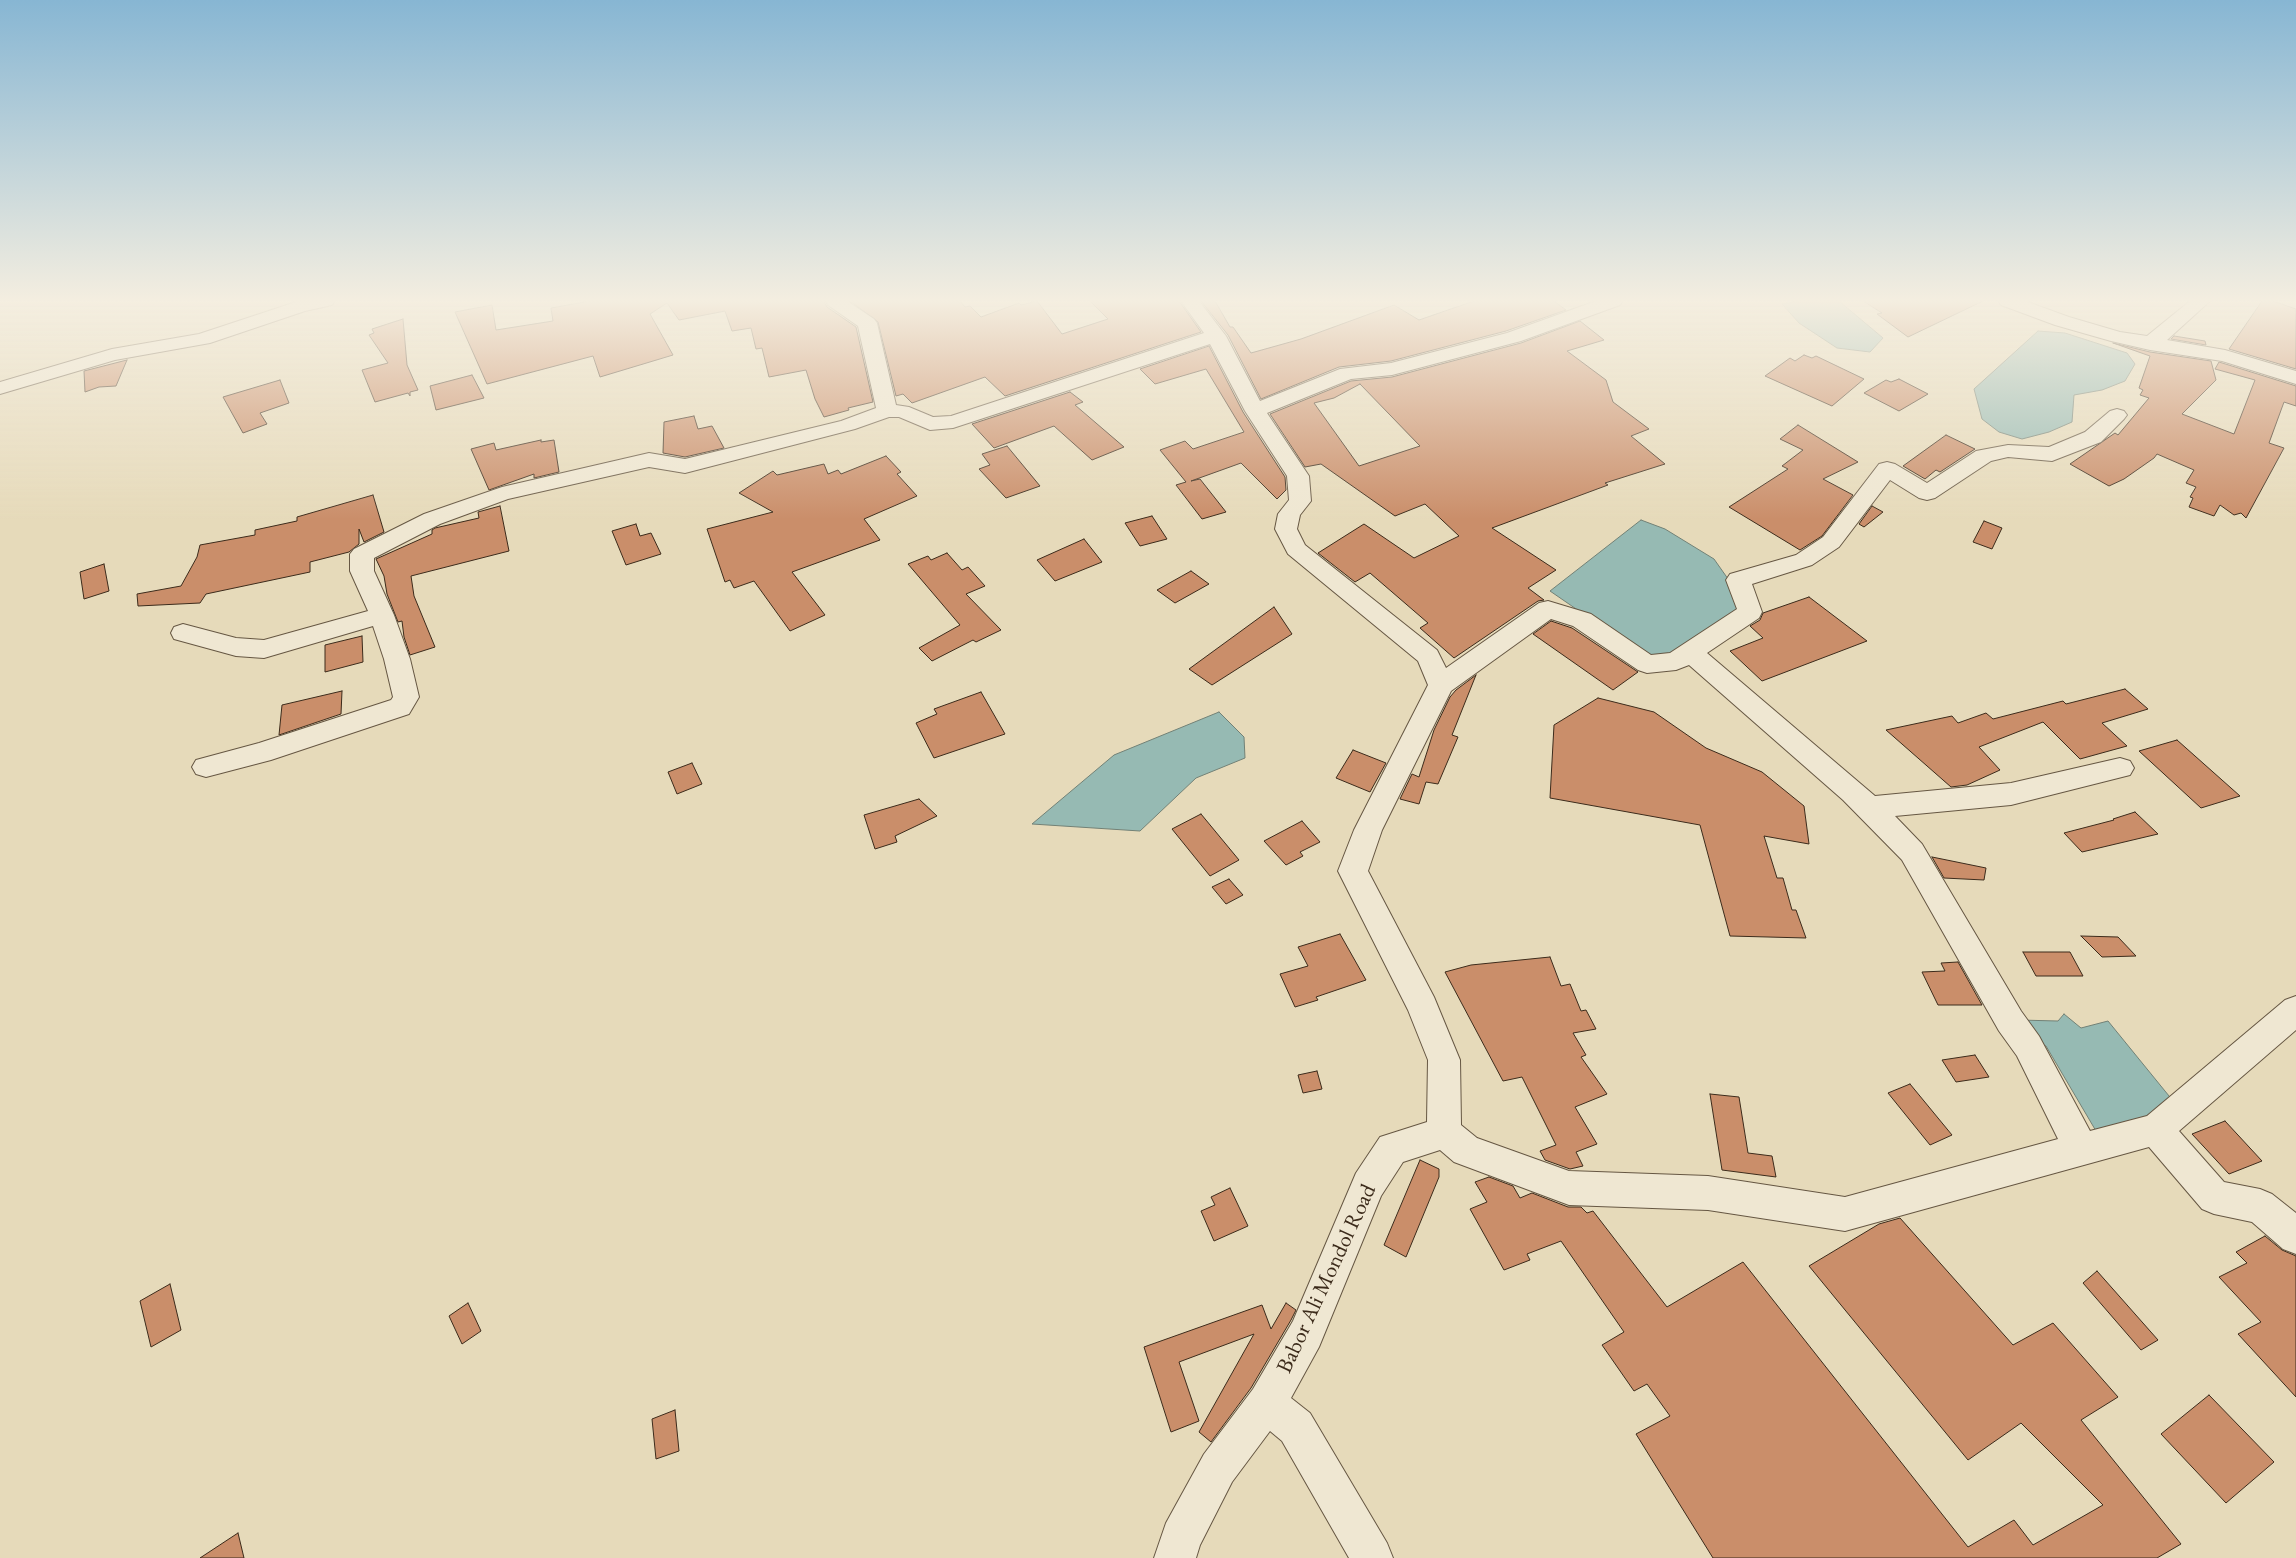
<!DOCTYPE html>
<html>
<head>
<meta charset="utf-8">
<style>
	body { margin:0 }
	canvas { display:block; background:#e6daba }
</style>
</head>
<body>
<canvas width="2296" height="1558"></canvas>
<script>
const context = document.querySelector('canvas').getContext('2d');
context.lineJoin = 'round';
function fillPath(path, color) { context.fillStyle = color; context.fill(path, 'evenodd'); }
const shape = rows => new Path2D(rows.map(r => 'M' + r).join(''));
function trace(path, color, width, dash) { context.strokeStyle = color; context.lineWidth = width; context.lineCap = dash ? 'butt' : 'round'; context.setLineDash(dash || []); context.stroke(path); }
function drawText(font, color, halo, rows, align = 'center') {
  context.font = font + ' "EB Garamond",serif'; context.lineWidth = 4; context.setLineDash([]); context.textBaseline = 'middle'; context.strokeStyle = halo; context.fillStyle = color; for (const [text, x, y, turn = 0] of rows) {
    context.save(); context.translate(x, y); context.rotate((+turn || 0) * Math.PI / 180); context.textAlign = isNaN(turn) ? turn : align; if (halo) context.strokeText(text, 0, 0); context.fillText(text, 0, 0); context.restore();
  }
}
const water = shape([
	[1800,301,1839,301,1883,338,1870,352,1837,348,1799,323,1782,304,1800,301],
	[2038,331,2065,333,2127,353,2135,364,2125,381,2102,390,2074,395,2072,422,2049,432,2022,439,1999,432,1982,419,1974,389,2038,331],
	[1641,520,1665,529,1714,559,1745,603,1686,649,1664,660,1630,646,1550,591,1641,520],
	[1219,712,1244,737,1245,758,1196,778,1140,831,1032,824,1114,755,1219,712],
	[2064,1014,2081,1028,2108,1021,2178,1107,2096,1131,2046,1046,2032,1041,2019,1020,2058,1021,2064,1014]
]);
const building = shape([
	[590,301,824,301,827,307,856,327,873,402,848,408,849,410,824,417,815,399,806,370,769,377,762,348,756,349,751,328,732,331,725,311,679,320,667,303,650,314,673,355,600,377,593,356,487,384,455,312,492,305,496,330,553,321,551,308,590,301],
	[850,301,960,301,965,307,970,306,981,317,1019,303,1021,305,1037,301,1062,334,1108,319,1090,301,1179,301,1201,332,1005,396,985,377,912,403,903,394,896,396,878,322,850,301],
	[1201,301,1215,301,1230,327,1233,327,1251,353,1301,339,1394,305,1419,320,1474,301,1554,301,1566,310,1506,331,1391,361,1339,367,1261,399,1228,335,1201,301],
	[1863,301,1983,301,1908,337,1877,314,1882,313,1863,301],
	[2262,301,2273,301,2296,309,2296,369,2229,349,2262,301],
	[403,319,407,365,418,390,410,392,410,396,408,393,375,402,362,370,388,363,369,335,374,333,372,329,403,319],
	[1580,321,1604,340,1567,351,1606,380,1613,402,1649,429,1631,436,1665,464,1605,483,1608,485,1492,528,1556,570,1528,588,1544,600,1538,601,1454,658,1420,628,1428,623,1370,573,1355,582,1318,553,1364,524,1414,558,1459,536,1425,504,1395,516,1321,464,1305,467,1270,414,1351,381,1392,377,1521,343,1580,321],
	[1360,384,1420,446,1359,466,1314,403,1334,398,1360,384],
	[2174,336,2205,341,2206,345,2171,339,2174,336],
	[2113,343,2150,352,2211,361,2216,380,2182,414,2234,434,2255,380,2215,369,2219,362,2296,386,2296,406,2284,402,2269,443,2284,448,2246,518,2241,513,2234,515,2220,505,2214,516,2189,507,2193,498,2190,497,2196,487,2186,483,2194,470,2157,454,2154,458,2124,479,2109,486,2070,464,2115,433,2118,435,2149,398,2140,395,2143,390,2139,388,2150,356,2113,343],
	[1209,346,1243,412,1285,477,1286,490,1277,499,1241,463,1191,481,1200,479,1226,512,1202,519,1176,485,1186,482,1160,450,1185,441,1193,449,1244,432,1206,369,1155,384,1140,369,1209,346],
	[1804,355,1812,358,1816,356,1864,379,1832,406,1765,376,1790,358,1795,361,1804,355],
	[127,360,116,386,99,387,85,392,84,371,127,360],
	[472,375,484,398,436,410,430,386,472,375],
	[1899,379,1928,394,1899,411,1864,393,1886,380,1891,382,1899,379],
	[280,380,289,403,260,413,267,424,243,433,223,397,280,380],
	[1070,392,1083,402,1075,405,1124,447,1092,460,1054,426,994,448,972,424,1070,392],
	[694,416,698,429,712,426,724,448,685,457,663,453,664,422,694,416],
	[1798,425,1858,462,1823,479,1853,495,1822,536,1800,550,1729,507,1788,469,1782,466,1803,450,1780,439,1798,425],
	[1946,435,1975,449,1940,472,1936,470,1925,479,1903,466,1946,435],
	[541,440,541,442,554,440,559,472,534,478,534,474,489,490,471,449,494,443,496,450,541,440],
	[1007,446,1040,486,1006,498,979,469,990,465,982,454,1007,446],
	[886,456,901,472,897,474,917,496,864,519,880,540,792,572,825,615,790,631,754,581,734,588,730,580,725,582,707,529,773,512,739,493,773,471,777,475,824,464,828,474,838,470,841,474,886,456],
	[373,495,384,532,364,542,359,529,359,544,349,552,310,562,310,572,206,594,200,603,138,606,137,594,181,586,197,557,200,545,255,535,255,530,297,521,297,517,373,495],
	[500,506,509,551,411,576,414,596,435,647,410,655,404,637,402,621,398,622,387,594,384,576,376,559,432,534,432,530,435,528,479,518,478,512,500,506],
	[1872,506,1883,512,1864,527,1859,524,1872,506],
	[1152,516,1167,539,1140,546,1125,523,1152,516],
	[1984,521,2002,528,1992,549,1973,542,1984,521],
	[636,524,640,536,651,533,661,554,626,565,612,531,636,524],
	[1084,539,1102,562,1055,581,1037,560,1084,539],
	[947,553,962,570,968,567,985,586,966,594,1001,630,976,642,973,640,932,661,919,648,960,625,908,564,928,556,931,560,947,553],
	[104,564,109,591,84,599,80,572,104,564],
	[1191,571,1209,584,1175,603,1157,590,1191,571],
	[1809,597,1867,641,1762,681,1730,651,1763,638,1750,626,1760,620,1763,613,1809,597],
	[1274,607,1292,634,1212,685,1189,669,1274,607],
	[1551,621,1572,628,1638,672,1613,690,1533,634,1551,621],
	[362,636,363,662,325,672,325,645,362,636],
	[1476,675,1452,735,1458,737,1438,784,1426,782,1419,804,1400,799,1412,774,1419,777,1434,730,1450,697,1456,690,1476,675],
	[2125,689,2148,709,2102,723,2127,746,2080,759,2043,722,1979,747,2000,770,1967,785,1951,787,1886,730,1952,716,1958,723,1986,713,1993,719,2063,701,2066,704,2125,689],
	[342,691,341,714,279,735,282,705,342,691],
	[981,692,1005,734,934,758,916,723,937,714,934,709,981,692],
	[1598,698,1654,712,1706,748,1762,772,1804,806,1809,844,1764,836,1777,878,1783,878,1792,910,1796,910,1806,938,1730,936,1700,825,1550,798,1554,725,1598,698],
	[2177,740,2240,796,2201,808,2139,751,2177,740],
	[1353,750,1386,763,1370,792,1336,778,1353,750],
	[692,763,702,784,677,794,668,772,692,763],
	[919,799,937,816,895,836,897,842,875,849,864,815,919,799],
	[2135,812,2158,834,2082,852,2064,833,2114,820,2113,819,2135,812],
	[1201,814,1239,860,1210,876,1172,829,1201,814],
	[1302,821,1320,842,1300,852,1303,856,1286,865,1264,841,1302,821],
	[1932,857,1986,868,1984,880,1944,878,1932,857],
	[1229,879,1243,895,1226,904,1212,887,1229,879],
	[1340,934,1366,980,1316,997,1318,1000,1295,1007,1280,974,1308,966,1298,947,1340,934],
	[2081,936,2118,937,2136,956,2102,957,2081,936],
	[2023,952,2070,952,2083,976,2036,976,2023,952],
	[1550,957,1561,986,1570,984,1581,1011,1586,1010,1596,1029,1573,1033,1586,1055,1581,1057,1607,1094,1575,1107,1597,1144,1576,1152,1583,1166,1570,1169,1545,1160,1540,1151,1556,1145,1522,1077,1503,1081,1445,972,1471,965,1550,957],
	[1958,962,1982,1005,1938,1005,1922,972,1945,971,1941,963,1958,962],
	[1975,1055,1989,1077,1956,1082,1942,1060,1975,1055],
	[1317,1071,1322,1089,1303,1093,1298,1075,1317,1071],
	[1910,1084,1952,1135,1930,1145,1888,1093,1910,1084],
	[1710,1094,1739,1097,1748,1153,1772,1156,1776,1177,1722,1170,1710,1094],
	[2225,1121,2262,1161,2229,1174,2192,1134,2225,1121],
	[1420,1160,1439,1169,1439,1177,1406,1257,1384,1245,1420,1160],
	[1489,1177,1513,1186,1520,1198,1532,1193,1568,1207,1581,1207,1587,1213,1593,1211,1667,1307,1743,1262,1968,1547,2014,1520,2033,1545,2103,1505,2021,1423,1968,1460,1809,1266,1879,1224,1900,1218,2013,1345,2053,1323,2118,1397,2081,1420,2181,1544,2157,1558,1713,1558,1636,1434,1670,1416,1647,1384,1634,1391,1602,1345,1624,1332,1561,1241,1527,1254,1530,1260,1504,1270,1470,1209,1487,1202,1475,1182,1489,1177],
	[1230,1188,1248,1226,1214,1241,1201,1211,1215,1205,1211,1197,1230,1188],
	[2265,1236,2282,1250,2296,1256,2296,1397,2238,1334,2261,1322,2219,1277,2247,1263,2236,1252,2265,1236],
	[2097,1271,2158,1340,2141,1350,2083,1283,2097,1271],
	[170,1284,181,1330,151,1347,140,1301,170,1284],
	[468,1303,481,1331,462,1344,449,1316,468,1303],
	[1286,1303,1296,1310,1291,1320,1251,1388,1211,1442,1199,1432,1254,1334,1179,1362,1199,1421,1171,1432,1144,1347,1262,1305,1271,1329,1286,1303],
	[2209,1395,2274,1462,2226,1503,2161,1434,2209,1395],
	[675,1410,679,1451,656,1459,652,1419,675,1410],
	[238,1533,244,1558,200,1558,238,1533]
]);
const street = shape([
	[299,301,334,301,332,305,305,311,210,343,115,360,0,394,0,382,112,349,199,334,299,301],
	[826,301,847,301,874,319,877,323,896,405,909,407,933,417,951,416,1204,333,1181,301,1199,301,1226,336,1260,401,1340,369,1391,363,1507,333,1596,301,1622,301,1620,305,1521,341,1392,375,1351,379,1267,413,1309,476,1311,501,1300,515,1297,529,1305,545,1437,650,1446,668,1539,603,1548,601,1591,614,1651,655,1670,653,1737,609,1726,580,1730,574,1796,555,1823,537,1879,464,1887,462,1895,464,1927,483,1976,451,2008,445,2049,447,2085,432,2110,411,2117,409,2124,411,2127,415,2124,419,2101,442,2052,461,2008,457,1991,461,1935,498,1927,500,1919,498,1890,480,1839,547,1812,565,1752,584,1762,612,1759,618,1707,653,1875,796,2011,783,2120,758,2130,761,2134,768,2130,775,2011,805,1895,816,1922,844,2021,1011,2039,1036,2090,1131,2147,1116,2285,1000,2296,996,2296,1030,2179,1131,2224,1182,2260,1189,2272,1194,2296,1213,2296,1254,2283,1249,2252,1222,2214,1214,2202,1209,2149,1147,1845,1231,1708,1210,1569,1205,1454,1162,1440,1150,1403,1162,1381,1196,1319,1347,1291,1398,1310,1413,1387,1543,1393,1558,1349,1558,1282,1441,1270,1431,1232,1482,1200,1545,1196,1558,1154,1558,1166,1523,1204,1454,1253,1389,1293,1321,1356,1173,1380,1137,1427,1122,1428,1060,1408,1010,1338,871,1354,830,1428,685,1418,661,1288,554,1275,529,1278,514,1289,500,1287,476,1245,411,1210,344,953,428,930,430,899,417,889,417,855,429,685,473,649,467,508,499,440,524,374,558,374,571,394,615,410,659,419,697,409,714,271,760,206,777,196,774,192,767,196,760,259,743,391,700,393,697,384,659,373,626,264,658,236,656,174,639,171,633,174,627,183,624,236,638,264,640,368,611,350,571,350,554,354,549,424,514,502,487,649,453,685,459,841,421,876,408,858,326,828,305,826,301],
	[1551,619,1573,626,1638,670,1647,673,1676,670,1689,665,1843,800,1902,860,1999,1031,2017,1056,2058,1139,1845,1197,1708,1176,1569,1171,1477,1138,1461,1125,1460,1060,1434,997,1368,871,1382,830,1451,691,1551,619],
	[1999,301,2025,301,2069,317,2120,332,2147,336,2190,301,2210,301,2167,340,2225,350,2296,371,2296,384,2222,361,2150,350,2111,341,2055,325,2001,305,1999,301]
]);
const nearStreetnames = [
	["Babor Ali Mondol Road",1327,1279,-65]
];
fillPath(water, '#96bab3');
trace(water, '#728176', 1);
fillPath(building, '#ca8e6a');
trace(building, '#3c2b1b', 1);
trace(street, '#665743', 2);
fillPath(street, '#efe7d2');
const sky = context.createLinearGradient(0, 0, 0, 519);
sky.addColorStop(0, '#87b6d3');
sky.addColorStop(0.58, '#f4eee0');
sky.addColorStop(1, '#f4eee000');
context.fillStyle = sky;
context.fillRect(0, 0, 2296, 519);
drawText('22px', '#3c2b1b', '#efe7d2', nearStreetnames);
</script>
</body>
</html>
